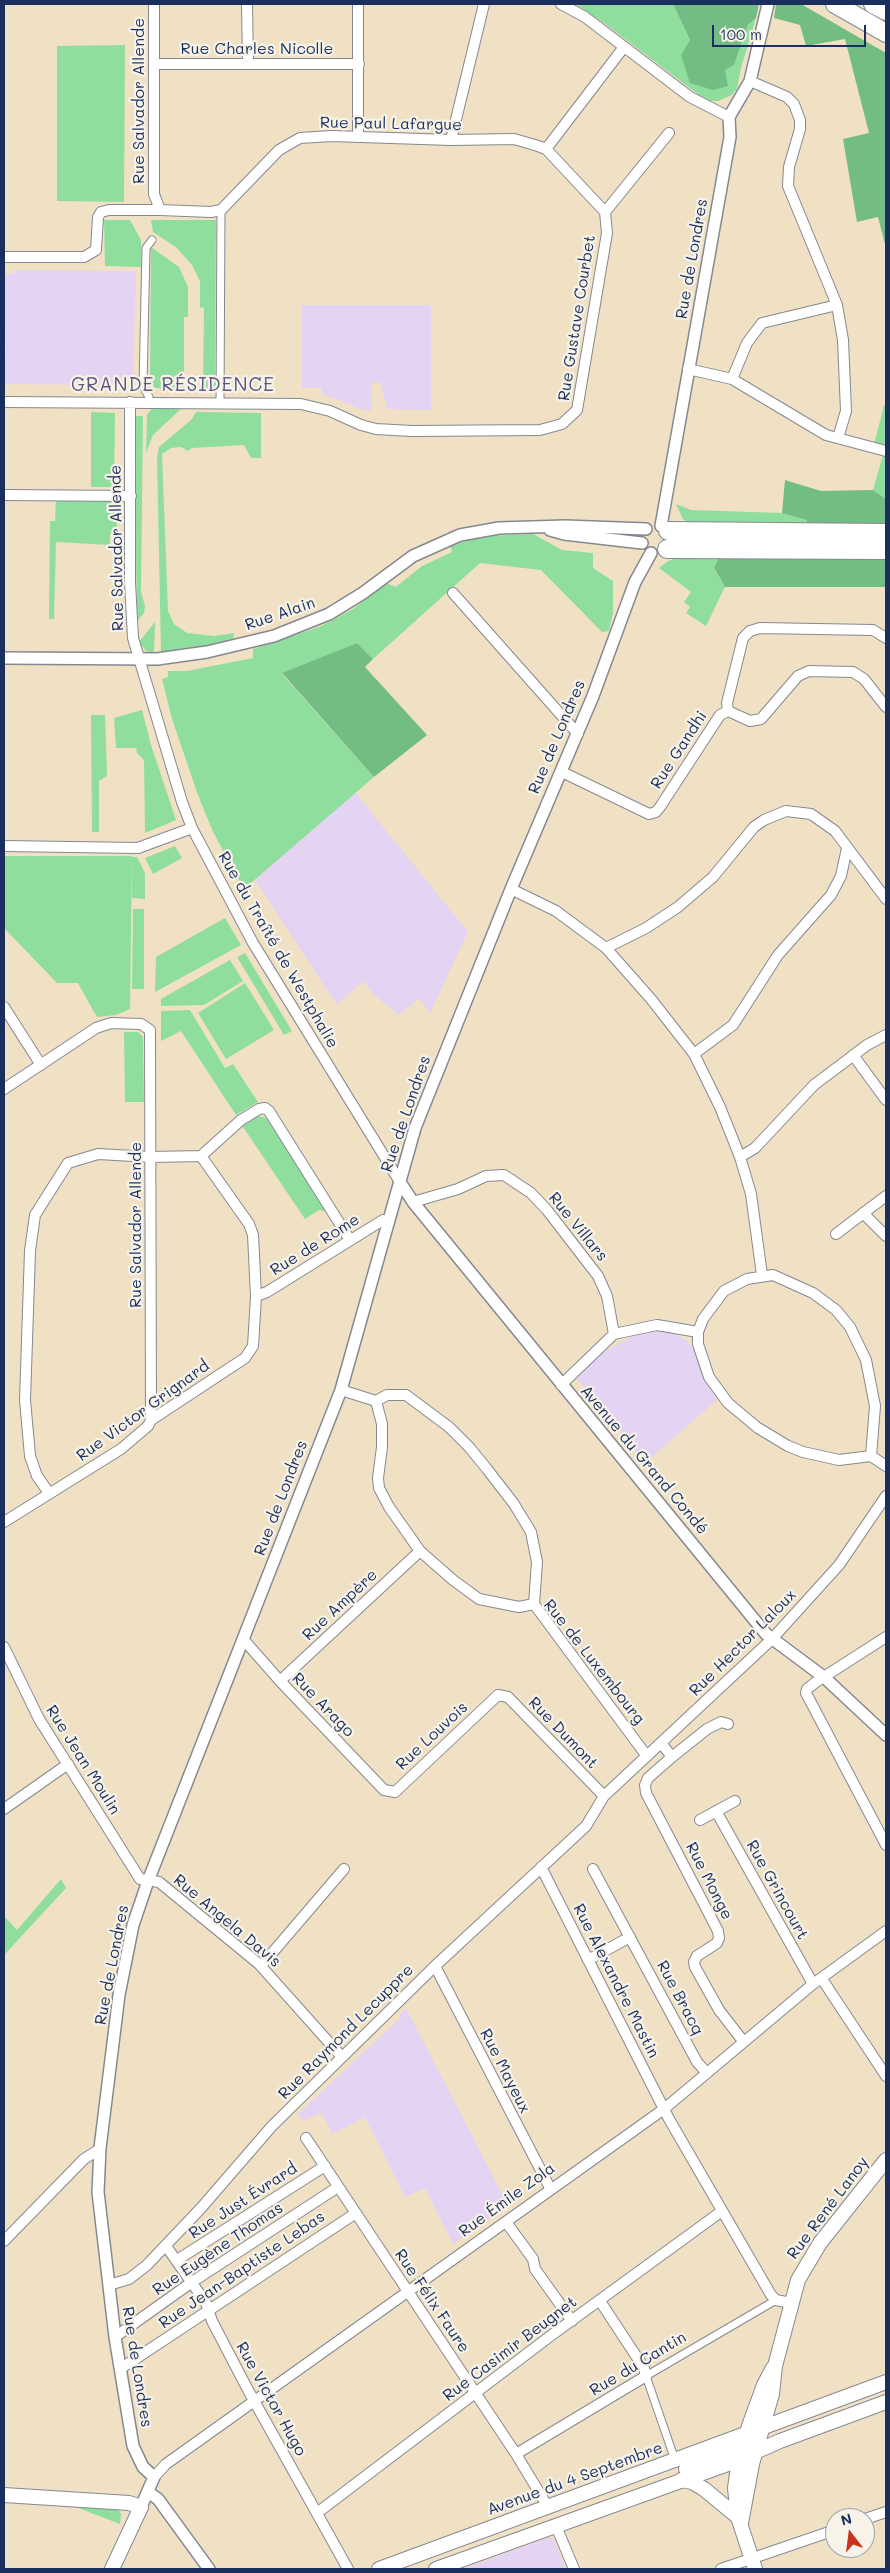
<!DOCTYPE html>
<html>
<head>
<meta charset="utf-8">
<style>
	body { margin:0 }
	#map { position:relative; width:890px; height:2573px; overflow:hidden; background:#f0e1c4; font-family:Mali,sans-serif }
	canvas { display:block }
	.frame { position:absolute; inset:0; border:5px solid #1b2f5e; pointer-events:none }
	.north { position:absolute; left:825px; top:2508px; width:50px; height:50px; box-sizing:border-box; background:#f7f3e8; border:1px solid #9fa5b1; border-radius:50%; rotate:345deg; font-size:14px; font-weight:700; line-height:20px; text-align:center; color:#1b2f5e }
	.north::after { content:''; display:block; margin:auto; width:18px; height:22px; background:#c8321e; clip-path:polygon(50% 0,100% 100%,50% 72%,0 100%) }
	.scale { position:absolute; left:712px; top:25px; width:154px; height:22px; box-sizing:border-box; border:2px solid #1b2f5e; border-top:0; padding-left:6px; font-size:15px; line-height:18px; white-space:nowrap; color:#1b2f5e; -webkit-text-stroke:4px #f7f3e8; paint-order:stroke }
</style>
</head>
<body>
<div id="map">
<canvas width="890" height="2573"></canvas>
<div class="frame"></div>
<div class="north">N</div>
<div class="scale">100 m</div>
</div>
<script>
const context = document.querySelector('canvas').getContext('2d');
context.lineJoin = 'round';
function fillPath(path, color) { context.fillStyle = color; context.fill(path, 'evenodd'); }
const shape = rows => new Path2D(rows.map(r => 'M' + r).join(''));
function trace(path, color, width, dash) { context.strokeStyle = color; context.lineWidth = width; context.lineCap = dash ? 'butt' : 'round'; context.setLineDash(dash || []); context.stroke(path); }
function drawText(font, color, halo, rows, align = 'center') {
  context.font = font + ' Mali,sans-serif'; context.lineWidth = 4.5; context.setLineDash([]); context.textBaseline = 'middle'; context.strokeStyle = halo; context.fillStyle = color; for (const [text, x, y, turn = 0] of rows) {
    context.save(); context.translate(x, y); context.rotate((+turn || 0) * Math.PI / 180); context.textAlign = isNaN(turn) ? turn : align; if (halo) context.strokeText(text, 0, 0); context.fillText(text, 0, 0); context.restore();
  }
}
const built = shape([
	[14,270,136,271,133,377,118,377,118,385,4,384,6,348,4,274,14,274],
	[302,305,431,305,431,410,387,409,380,382,372,383,372,409,367,411,322,394,322,388,302,388],
	[355,792,468,932,430,1013,419,998,399,1015,375,996,363,981,337,1005,255,880],
	[658,1331,675,1334,686,1340,694,1349,702,1375,717,1400,645,1463,577,1379,599,1355,632,1336],
	[406,2008,508,2205,453,2244,425,2188,405,2197,365,2117,333,2134,321,2113,303,2121,298,2114,400,2018,399,2015],
	[550,2537,553,2539,566,2569,463,2569]
]);
const green = shape([
	[576,4,673,4,690,40,725,70,734,65,748,25,756,18,741,68,737,89,732,95,718,101,711,101,699,95,604,23],
	[125,45,124,202,57,201,57,46],
	[104,220,130,220,141,240,141,267,105,266],
	[151,220,216,220,215,389,203,389,204,307,200,308,200,281,192,265,176,247,153,232],
	[151,247,179,267,188,287,188,317,184,317,184,388,155,388,150,380],
	[884,405,886,405,886,499,873,490,885,448,874,445],
	[183,407,153,435,146,453,147,415,152,408],
	[91,412,115,413,114,487,91,487],
	[196,412,261,413,261,458,251,458,244,445,192,448,188,451,181,447,171,448,162,454,168,611,174,624,187,633,214,636,234,633,233,640,229,643,161,652,157,458,159,447,191,420],
	[134,416,143,416,141,592,145,606,144,613,137,621],
	[56,501,116,501,117,534,110,534,110,545,56,542,54,619,49,619,50,521,55,521],
	[676,504,691,510,782,513,806,520,810,528,690,524,683,519],
	[533,534,562,550,593,553,593,568,613,581,613,613,609,631,602,632,541,570,480,563,373,659,357,643,282,674,374,777,244,889,213,832,198,795,172,719,162,679,168,677,168,671,187,671,253,658,253,649,319,627,353,609,386,583,396,587,422,566,452,552,450,545,486,536],
	[674,559,718,559,714,569,725,587,706,626,686,613,690,607,684,602,691,592,659,568,668,561],
	[155,622,154,653,146,651,139,642],
	[142,710,151,745,176,820,145,833,144,760,137,753,136,748,116,748,114,718],
	[91,715,105,715,107,776,99,781,99,832,92,832],
	[175,846,182,858,153,874,145,858],
	[4,856,132,856,130,1009,116,1015,97,1017,78,983,57,983,4,928],
	[132,857,137,857,145,873,145,899,132,898],
	[133,909,144,909,144,989,132,989],
	[225,918,241,945,155,992,156,957],
	[245,953,292,1031,284,1035,237,957],
	[230,960,243,981,204,1005,161,1006,161,999],
	[245,983,274,1030,226,1059,198,1013],
	[190,1010,225,1068,233,1064,258,1102,236,1115,181,1031,161,1041,161,1011],
	[124,1032,138,1032,143,1037,144,1102,125,1102],
	[255,1115,266,1118,326,1208,324,1211,319,1210,305,1219,241,1124],
	[61,1879,66,1888,4,1955,4,1916,17,1930],
	[73,2506,118,2509,121,2514,120,2524]
]);
const forest = shape([
	[673,4,759,4,756,18,748,25,734,65,725,70,728,86,713,90,690,83,681,55,690,40],
	[776,4,801,4,886,53,886,248,878,217,857,222,843,139,869,133,845,39,806,46,800,25,774,18],
	[785,480,821,491,873,490,886,499,886,526,810,528,806,520,782,513],
	[832,557,886,558,886,587,725,587,714,568,718,559],
	[357,643,373,659,365,667,427,735,374,777,282,673]
]);
const pedestrian = shape([
	[149,402,149,397,143,386,146,248,152,240],
	[220,403,221,210],
	[675,2460,646,2376,776,2300]
]);
const minor = shape([
	[154,4,154,194,160,210,211,212,221,210,279,150,300,138,331,136,451,140,514,139,535,145,546,149,605,212],
	[247,4,248,64],
	[561,4,585,17,690,97,729,117],
	[154,64,359,64],
	[750,81,787,97,794,104,800,120,800,129,789,167,788,186,837,305,843,340,846,411,838,438],
	[358,137,358,4],
	[451,140,484,4],
	[546,149,624,47],
	[605,212,669,133],
	[4,257,84,257,96,250,98,217,101,212,109,210,160,210],
	[688,369,732,379,826,435,886,451],
	[732,379,747,343,762,323,837,305],
	[4,402,301,404,330,411,361,425,376,429,412,431,540,430,562,424,577,410,607,233,605,212],
	[130,402,130,582,133,638,182,802,192,828,253,943,400,1182],
	[4,495,131,496],
	[453,593,578,734],
	[728,711,727,703,743,638,750,631,760,628,873,630,886,638],
	[562,772,649,814,656,812,660,807,720,715,728,711,750,721,761,719,798,676,809,671,853,672,864,679,886,707],
	[4,846,138,848,192,828],
	[511,889,556,911,606,948,651,999,694,1054,720,1107,740,1157,751,1194,762,1275],
	[606,948,646,928,678,907,713,877,754,827,764,820,786,811,811,814,835,831,886,899],
	[4,1007,41,1065],
	[694,1054,733,1025,778,955,831,895,841,876,847,848],
	[853,1055,886,1100],
	[4,1089,96,1028,111,1023,141,1024,150,1030,151,1420],
	[201,1156,241,1120,259,1109,265,1108,269,1111,350,1240],
	[740,1157,755,1148,814,1085,867,1045,886,1035],
	[413,1202,458,1189,486,1176,504,1175,531,1193,547,1210,598,1276,607,1296,614,1334,561,1385],
	[863,1213,886,1236],
	[836,1234,886,1196],
	[256,1296,267,1292,383,1220,389,1221],
	[614,1334,657,1325,698,1332],
	[341,1390,376,1401],
	[376,1401,382,1424,382,1447,378,1478,379,1488,389,1507,420,1551,453,1580,479,1599,519,1607,534,1604,646,1755],
	[376,1401,387,1395,406,1395,449,1427,469,1447,487,1469,514,1504,531,1532,537,1562,534,1604],
	[871,1456,839,1460,803,1452,788,1446,758,1428,728,1403,709,1377,698,1344,698,1332,703,1319,724,1291,747,1279,773,1275,813,1293,836,1310,850,1327,866,1360,875,1406,871,1456,886,1466],
	[4,1522,121,1449,148,1426,151,1420,245,1358,253,1346,256,1296,253,1235,249,1224,201,1156,151,1157,98,1154,68,1163,35,1215,30,1251,25,1400,30,1456,37,1476,49,1493],
	[886,1637,816,1682,807,1689,806,1693,886,1845],
	[243,1639,280,1681,384,1790,395,1792,498,1695,508,1697,604,1796],
	[4,1647,39,1719,140,1879,159,1882,259,1964,342,2057],
	[280,1681,420,1551],
	[661,1743,672,1757,707,1729,721,1722,728,1724],
	[672,1757,648,1778,645,1785,646,1793,718,1931,719,1938,717,1943,697,1956,694,1962,695,1967,719,2010,743,2041],
	[4,1809,68,1764],
	[716,1811,813,1984],
	[700,1820,735,1801],
	[541,1867,669,2119,771,2295,776,2300,791,2303],
	[593,1869,697,2062,706,2072],
	[588,1960,630,1937],
	[261,1966,344,1869],
	[435,1966,550,2188],
	[822,1979,886,2076],
	[306,2138,516,2454,548,2507],
	[506,2222,533,2259,535,2269,572,2321],
	[4,2241,84,2159,100,2149],
	[166,2246,206,2303,212,2321,248,2390,348,2569],
	[177,2260,325,2166],
	[109,2285,129,2279,147,2265,202,2207,272,2126,435,1966,586,1826,604,1796,772,1639,839,1565,886,1496],
	[115,2337,192,2282,338,2187],
	[120,2369,356,2213],
	[516,2454,646,2376,644,2368,600,2301],
	[154,2477,166,2464,664,2109,813,1984,886,1931],
	[317,2513,553,2334,722,2211],
	[865,2519,886,2512],
	[556,2526,574,2569],
	[721,2569,835,2530]
]);
const tertiary = shape([
	[661,526,730,137,729,117,750,81,768,4],
	[550,530,564,534,642,543],
	[4,658,157,659,207,652,274,636,329,614,363,593,413,556,460,535,499,528,565,526,646,529],
	[400,1182,413,1202,766,1634,825,1678,886,1735],
	[148,2492,158,2499,209,2569],
	[141,2507,154,2477,143,2467,133,2446,115,2337,98,2192,100,2148,119,1995,133,1925,148,1881,341,1390,415,1128,511,889,593,696,635,582,651,553]
]);
const secondary = shape([
	[686,2469,725,2454,746,2442],
	[681,2480,692,2482,704,2489,738,2517],
	[4,2495,129,2503,141,2507,112,2569],
	[741,2523,752,2464,772,2394,775,2366,798,2280,820,2243,886,2160],
	[379,2569,886,2382],
	[436,2569,728,2464,780,2441,886,2402],
	[755,2569,738,2517,735,2488,739,2460,749,2426,764,2385,773,2368]
]);
const motorway = shape([
	[835,4,886,33],
	[873,4,886,11],
	[668,531,886,533],
	[667,549,886,550]
]);
const streetNames = [
	["Rue Charles Nicolle",257,49],
	["Rue Salvador Allende",139,101,-90],
	["Rue Paul Lafargue",391,124,1],
	["Rue de Londres",692,259,-80],
	["Rue Gustave Courbet",577,318,-81],
	["Rue Salvador Allende",117,548,-91],
	["Rue Alain",280,614,-19],
	["Rue de Londres",557,737,-67],
	["Rue Gandhi",679,750,-57],
	["Rue du Traîté de Westphalie",278,950,60],
	["Rue de Londres",406,1114,-71],
	["Rue Salvador Allende",136,1225,-90],
	["Rue Villars",578,1227,51],
	["Rue de Rome",315,1245,-32],
	["Rue Victor Grignard",143,1411,-36],
	["Avenue du Grand Condé",644,1460,50],
	["Rue de Londres",281,1498,-69],
	["Rue Ampère",340,1605,-43],
	["Rue Hector Laloux",743,1643,-45],
	["Rue de Luxembourg",594,1662,52],
	["Rue Arago",323,1705,46],
	["Rue Dumont",563,1733,46],
	["Rue Louvois",432,1736,-43],
	["Rue Jean Moulin",83,1760,58],
	["Rue Monge",709,1881,63],
	["Rue Grincourt",777,1890,61],
	["Rue Angela Davis",227,1921,40],
	["Rue de Londres",112,1965,-79],
	["Rue Alexandre Mastin",616,1981,63],
	["Rue Bracq",680,1998,62],
	["Rue Raymond Lecuppre",346,2032,-45],
	["Rue Mayeux",505,2071,63],
	["Rue Émile Zola",507,2200,-36],
	["Rue Just Évrard",243,2201,-33],
	["Rue René Lanoy",828,2208,-53],
	["Rue Eugène Thomas",218,2249,-34],
	["Rue Jean-Baptiste Lebas",242,2270,-34],
	["Rue Félix Faure",432,2301,56],
	["Rue Casimir Beugnet",510,2349,-37],
	["Rue du Cantin",638,2364,-31],
	["Rue de Londres",137,2367,81],
	["Rue Victor Hugo",271,2399,61],
	["Avenue du 4 Septembre",575,2479,-20]
];
const quarterNames = [
	["GRANDE RÉSIDENCE",173,385]
];
fillPath(built, '#e4d3f2');
fillPath(green, '#8fde9d');
fillPath(forest, '#73bd84');
trace(pedestrian, '#868891', 9);
trace(minor, '#868891', 12);
trace(tertiary, '#868891', 14);
trace(secondary, '#868891', 16);
trace(motorway, '#868891', 20);
trace(pedestrian, '#fff', 7);
trace(minor, '#fff', 10);
trace(tertiary, '#fff', 11);
trace(secondary, '#fff', 14);
trace(motorway, '#fff', 18);
drawText('16px', '#1b2f5e', '#f7f3e8', streetNames);
context.letterSpacing = '1px';
drawText('19px', '#605782', '#f7f3e8', quarterNames);
context.letterSpacing = '0px';
</script>
</body>
</html>
